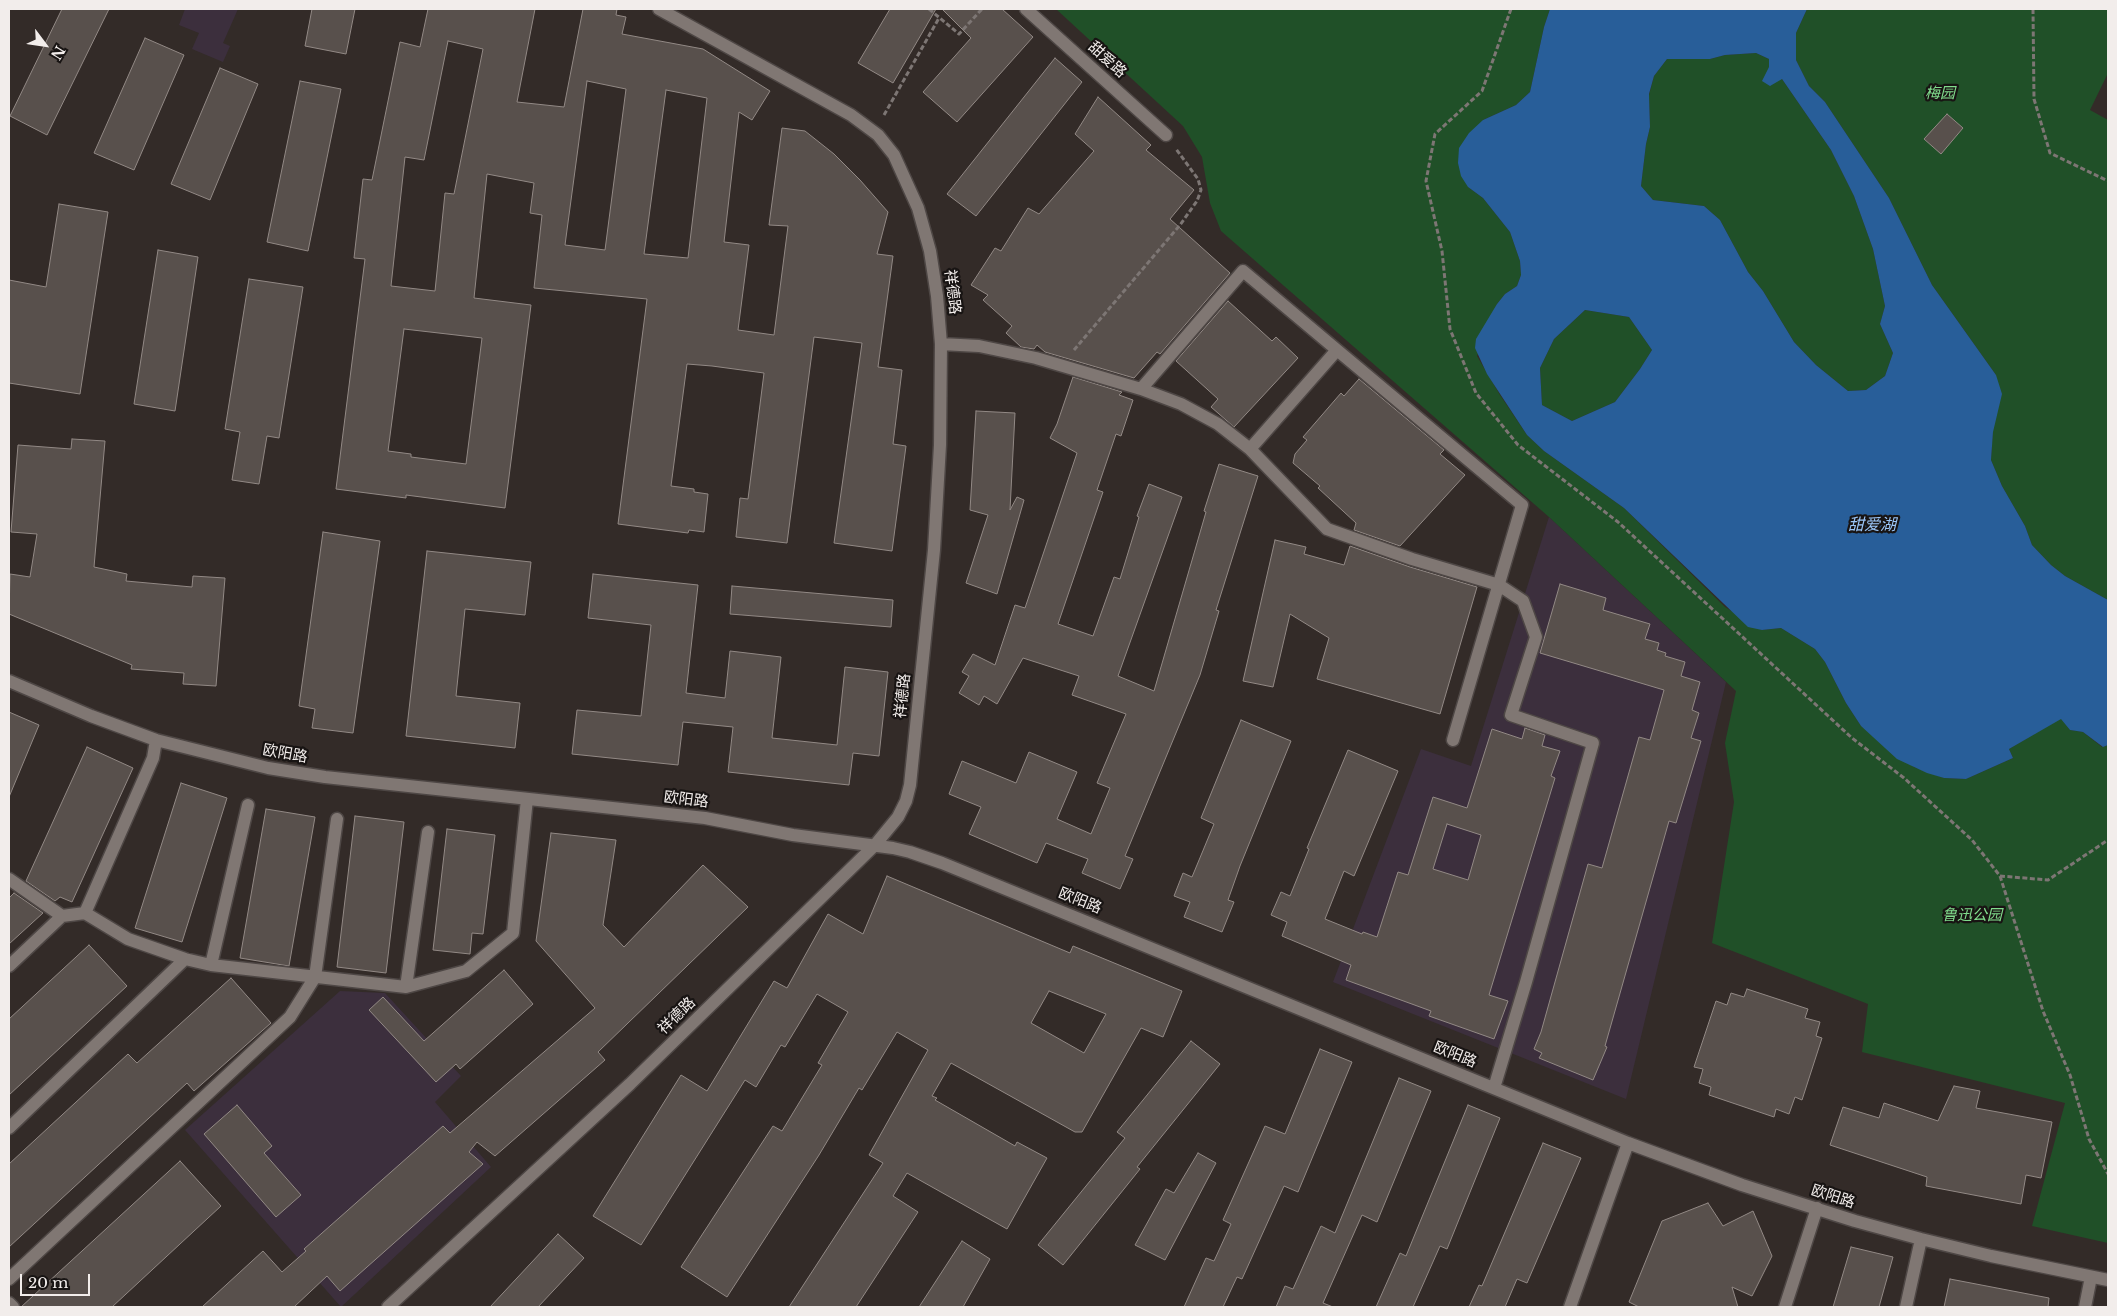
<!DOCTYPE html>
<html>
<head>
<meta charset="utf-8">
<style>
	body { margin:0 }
	#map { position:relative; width:2117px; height:1316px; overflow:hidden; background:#332b28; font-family:"Libre Baskerville",serif }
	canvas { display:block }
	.frame { position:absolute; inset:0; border:10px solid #f2edeb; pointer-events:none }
	.north { position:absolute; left:20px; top:20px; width:50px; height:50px; -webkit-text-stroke:4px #181413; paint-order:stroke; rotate:121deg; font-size:14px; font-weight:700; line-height:20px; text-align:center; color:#f2edeb }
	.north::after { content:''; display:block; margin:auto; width:18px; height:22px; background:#f2edeb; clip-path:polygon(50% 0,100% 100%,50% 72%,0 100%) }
	.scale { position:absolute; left:20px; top:1274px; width:70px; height:22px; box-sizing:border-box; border:2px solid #f2edeb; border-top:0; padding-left:6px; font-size:15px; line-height:18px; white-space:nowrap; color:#f2edeb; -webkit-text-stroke:4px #181413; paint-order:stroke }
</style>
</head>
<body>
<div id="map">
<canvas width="2117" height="1316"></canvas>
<div class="frame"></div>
<div class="north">N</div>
<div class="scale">20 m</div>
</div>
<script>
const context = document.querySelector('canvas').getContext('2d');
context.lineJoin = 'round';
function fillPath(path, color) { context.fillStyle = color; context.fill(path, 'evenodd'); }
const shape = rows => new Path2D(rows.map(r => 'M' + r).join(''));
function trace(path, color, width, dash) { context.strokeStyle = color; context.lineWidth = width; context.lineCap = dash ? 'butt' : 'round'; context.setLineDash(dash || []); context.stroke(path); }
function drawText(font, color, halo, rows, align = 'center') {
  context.font = font + ' "Libre Baskerville","Noto Sans SC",serif'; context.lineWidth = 4.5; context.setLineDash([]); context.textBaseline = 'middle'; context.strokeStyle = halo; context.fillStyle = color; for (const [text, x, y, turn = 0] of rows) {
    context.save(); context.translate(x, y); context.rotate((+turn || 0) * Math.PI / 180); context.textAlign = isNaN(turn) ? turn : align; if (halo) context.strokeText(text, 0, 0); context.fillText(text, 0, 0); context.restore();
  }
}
const education = shape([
	[185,9,238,9,223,43,230,46,223,62,192,49,199,33,179,25],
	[1549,517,1726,682,1626,1099,1333,982,1421,749,1471,766],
	[340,991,385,993,461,1076,435,1102,491,1167,341,1307,185,1130]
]);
const green = shape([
	[1056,9,1550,9,1544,27,1530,92,1516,105,1483,120,1468,187,1483,198,1510,232,1520,261,1521,275,1517,286,1505,294,1497,304,1477,356,1500,395,1527,435,1544,451,1624,508,1725,607,1762,630,1781,628,1815,649,1825,662,1846,703,1861,726,1914,767,1944,778,1966,779,2013,758,2009,749,2061,718,2070,730,2083,732,2102,747,2108,745,2108,1243,2032,1226,2065,1103,1862,1052,1868,1004,1712,943,1734,802,1725,743,1736,691,1549,517,1221,231,1210,203,1202,157,1183,126],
	[1807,9,2108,9,2108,73,2090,110,2108,120,2108,600,2065,576,2051,565,2032,545,2025,526,2002,486,1991,460,1996,375,1932,285,1889,198,1825,102,1809,86,1796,60,1796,33],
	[1756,53,1769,59,1769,67,1782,79,1831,150,1854,196,1873,249,1885,306,1880,324,1893,353,1885,376,1866,390,1848,391,1816,365,1794,342,1763,291,1748,272,1720,220,1704,206,1653,200,1641,186,1646,144,1650,127,1649,95,1654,76,1667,59,1710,59,1725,55],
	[1585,310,1629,317,1652,350,1640,369,1615,402,1572,421,1542,405,1540,368,1554,339]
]);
const water = shape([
	[1550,9,1807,9,1796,33,1796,60,1809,86,1825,102,1889,198,1932,285,1996,375,2002,394,1993,432,1991,460,2002,486,2025,526,2032,545,2051,565,2065,576,2108,600,2108,745,2103,747,2083,732,2070,730,2061,719,2009,749,2013,758,1966,779,1944,778,1927,773,1897,759,1861,726,1846,703,1825,662,1815,649,1781,628,1762,630,1748,627,1624,508,1544,451,1527,435,1487,374,1475,348,1476,339,1497,304,1505,294,1517,286,1521,275,1520,261,1510,232,1483,198,1468,187,1461,176,1458,163,1459,148,1469,133,1483,120,1516,105,1530,92,1544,27],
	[1756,53,1769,59,1769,67,1762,81,1770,86,1782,79,1831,150,1854,196,1873,249,1885,306,1880,324,1893,353,1885,376,1866,390,1848,391,1816,365,1794,342,1763,291,1748,272,1720,220,1704,206,1653,200,1641,186,1646,144,1650,127,1649,94,1654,76,1667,59,1710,59,1725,55],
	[1585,310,1629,317,1652,350,1640,369,1615,402,1572,421,1542,405,1540,368,1554,339]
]);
const building = shape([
	[62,9,109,9,47,135,10,116,62,9],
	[312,9,355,9,346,54,305,46,312,9],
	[428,9,535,9,517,102,564,107,583,9,617,9,616,15,626,17,622,34,703,49,770,91,752,120,739,112,724,242,749,245,738,330,774,335,788,226,769,225,782,128,805,131,834,154,860,180,888,212,877,254,893,256,878,367,902,370,893,444,906,446,892,551,834,543,862,343,814,337,787,543,736,537,740,498,748,499,764,373,712,366,687,364,671,486,694,489,694,492,708,494,704,532,689,530,688,533,618,524,647,299,534,288,542,215,530,213,534,183,487,174,474,298,531,305,505,508,406,495,406,498,336,489,365,259,354,258,363,179,372,180,400,42,420,47,428,9],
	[448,41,483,49,454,194,445,193,435,291,391,286,405,157,424,160,448,41],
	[587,81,626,89,605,250,565,245,587,81],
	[666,90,707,98,688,258,644,254,666,90],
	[404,329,482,338,466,464,411,457,411,454,388,451,404,329],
	[890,9,936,9,893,83,858,63,890,9],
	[942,9,1002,9,1033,37,957,122,923,92,971,38,942,9],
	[145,38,184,55,134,170,94,153,145,38],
	[1055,58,1082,82,976,216,947,194,1055,58],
	[220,68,258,84,210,200,171,184,220,68],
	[300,81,341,89,308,251,267,242,300,81],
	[1098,97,1151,145,1146,150,1194,190,1170,219,1230,273,1160,354,1157,352,1134,378,1045,352,1037,345,1034,349,1021,347,1006,333,1012,326,983,300,988,295,971,285,995,248,1001,251,1028,208,1039,214,1094,151,1075,134,1098,97],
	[1947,114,1963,128,1941,154,1924,139,1947,114],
	[59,204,108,212,80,394,9,383,9,280,46,287,59,204],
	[158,250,198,257,175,411,134,404,158,250],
	[249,279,303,287,279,438,267,436,259,484,232,480,240,432,225,429,249,279],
	[1228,301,1272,341,1276,337,1298,358,1234,427,1211,407,1218,399,1176,361,1228,301],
	[1073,377,1122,392,1119,395,1133,400,1121,436,1116,434,1097,490,1103,492,1058,624,1093,636,1114,577,1120,579,1139,517,1137,516,1149,484,1182,497,1118,676,1154,691,1206,512,1204,511,1219,464,1258,476,1216,610,1219,611,1200,675,1125,856,1133,859,1120,889,1082,873,1088,859,1046,843,1037,863,969,834,981,807,949,794,962,761,1016,783,1029,752,1077,772,1057,819,1091,834,1110,788,1097,783,1126,714,1072,695,1079,676,1023,658,997,704,984,696,979,705,959,693,969,676,962,672,973,654,995,665,1015,605,1025,608,1077,453,1050,438,1057,424,1073,377],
	[1359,379,1444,450,1440,454,1465,475,1400,546,1354,530,1356,523,1318,488,1320,486,1293,463,1295,454,1307,440,1303,437,1341,393,1344,396,1359,379],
	[976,411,1015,413,1010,510,1017,497,1024,500,997,594,966,583,988,515,970,510,976,411],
	[72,439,105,441,94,567,127,574,126,581,192,587,193,576,225,578,216,686,183,684,184,673,131,669,132,665,9,614,10,574,30,577,37,534,11,532,18,445,71,449,72,439],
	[323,532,380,541,353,733,312,728,315,709,299,706,323,532],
	[1275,540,1306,547,1304,554,1344,565,1350,546,1410,567,1477,587,1440,714,1317,679,1329,638,1290,614,1273,687,1243,681,1275,540],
	[427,551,531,562,525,615,465,609,456,696,520,703,515,748,406,736,427,551],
	[593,574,698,585,686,693,725,698,730,651,781,657,772,738,837,745,845,667,888,672,879,756,853,753,849,785,728,772,733,727,683,722,678,765,572,754,577,710,641,716,651,625,588,618,593,574],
	[1560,584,1606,598,1603,610,1650,624,1645,639,1659,643,1657,650,1666,653,1665,656,1685,662,1681,676,1700,682,1692,710,1699,713,1691,738,1701,741,1676,823,1669,821,1605,1046,1607,1047,1593,1080,1539,1058,1542,1053,1534,1049,1541,1032,1588,864,1602,868,1639,737,1650,740,1664,690,1540,653,1560,584],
	[732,586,893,600,891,627,730,614,732,586],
	[9,712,39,725,9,797,9,712],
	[1241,720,1291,741,1240,866,1228,900,1234,902,1222,932,1184,917,1190,902,1174,896,1183,873,1192,877,1214,824,1201,818,1241,720],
	[1525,728,1545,735,1542,746,1560,751,1551,776,1555,778,1489,995,1508,1001,1494,1039,1429,1016,1431,1011,1346,980,1351,965,1282,936,1287,922,1271,915,1281,892,1290,896,1309,849,1307,848,1348,750,1398,771,1354,876,1344,871,1325,919,1362,934,1363,932,1377,937,1398,872,1408,875,1433,797,1467,808,1492,729,1522,739,1525,728],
	[1447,824,1481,835,1468,880,1433,869,1447,824],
	[87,747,133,768,72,902,60,897,55,901,26,881,87,747],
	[181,783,227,798,182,942,135,928,181,783],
	[266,809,315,817,289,966,240,958,266,809],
	[355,816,404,822,386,973,337,967,355,816],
	[447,829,495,835,483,934,472,933,470,954,433,950,447,829],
	[551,833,616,840,603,925,624,947,703,865,748,907,598,1052,605,1060,495,1156,477,1142,469,1152,483,1164,340,1291,327,1276,294,1307,202,1307,263,1251,282,1272,306,1251,304,1249,443,1126,450,1133,595,1008,536,941,551,833],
	[887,876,1070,953,1073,946,1182,991,1163,1037,1141,1028,1082,1132,1075,1132,951,1063,932,1096,937,1098,935,1100,1015,1146,1017,1142,1047,1158,1007,1229,907,1173,893,1196,918,1212,856,1307,789,1307,883,1163,869,1155,928,1050,897,1032,862,1090,859,1088,819,1155,727,1297,681,1267,773,1126,782,1131,822,1065,818,1063,848,1012,817,994,785,1047,781,1045,756,1087,745,1080,641,1245,593,1216,681,1075,707,1091,774,981,787,988,828,914,863,934,887,876],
	[1049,991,1106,1014,1084,1053,1031,1023,1049,991],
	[14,893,43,913,9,944,9,898,14,893],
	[89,945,127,986,9,1095,9,1019,89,945],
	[504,970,533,1004,460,1069,456,1064,436,1082,369,1010,383,997,424,1041,504,970],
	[231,978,271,1023,194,1091,187,1083,9,1247,9,1164,128,1054,137,1063,231,978],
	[1747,989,1808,1009,1805,1018,1820,1022,1816,1036,1822,1038,1802,1100,1795,1097,1789,1114,1776,1109,1774,1117,1709,1095,1711,1087,1699,1083,1703,1069,1694,1067,1716,1001,1727,1005,1731,993,1744,997,1747,989],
	[1191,1041,1220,1064,1137,1167,1140,1169,1063,1265,1038,1245,1125,1138,1117,1132,1191,1041],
	[1320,1049,1352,1062,1298,1192,1284,1186,1242,1279,1237,1277,1223,1307,1184,1307,1206,1258,1214,1261,1231,1224,1223,1220,1265,1126,1285,1134,1320,1049],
	[1399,1078,1431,1091,1377,1222,1362,1215,1323,1303,1333,1307,1276,1307,1285,1286,1293,1289,1321,1226,1335,1233,1399,1078],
	[1954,1086,1980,1091,1976,1108,2052,1122,2041,1178,2026,1175,2021,1204,1926,1186,1927,1177,1830,1145,1843,1107,1879,1118,1884,1103,1938,1121,1954,1086],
	[237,1105,272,1146,264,1153,301,1195,276,1217,204,1134,237,1105],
	[1468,1105,1500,1118,1447,1249,1440,1246,1413,1307,1376,1307,1400,1253,1406,1256,1468,1105],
	[1543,1143,1581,1158,1527,1283,1517,1279,1505,1307,1469,1307,1479,1285,1482,1286,1543,1143],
	[1198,1153,1216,1163,1165,1260,1135,1245,1166,1189,1174,1193,1198,1153],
	[180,1161,221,1206,112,1307,21,1307,180,1161],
	[1708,1203,1723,1226,1753,1211,1772,1256,1752,1296,1732,1287,1738,1307,1639,1307,1629,1302,1662,1221,1708,1203],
	[558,1234,584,1258,538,1307,490,1307,558,1234],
	[962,1241,990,1259,963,1307,919,1307,962,1241],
	[1851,1247,1893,1257,1879,1307,1833,1307,1851,1247],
	[1950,1279,2049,1298,2048,1307,1944,1307,1950,1279]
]);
const path = shape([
	[929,9,959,34,982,9],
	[1511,9,1482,91,1435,134,1426,181,1442,251,1450,329,1476,393,1518,445,1618,522,1852,738,1904,778,1972,840,2000,876,2048,880,2108,840],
	[2033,9,2034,99,2050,153,2108,181],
	[884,115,939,18],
	[1074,350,1180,225,1197,201,1201,190,1198,179,1176,149],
	[2000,876,2043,1011,2070,1075,2089,1139,2108,1174]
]);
const minor = shape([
	[1026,9,1166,135],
	[941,344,979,346,1036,358,1141,389,1181,404,1218,424,1250,449,1327,529,1412,559,1499,585,1523,601,1536,637,1511,715,1593,743,1526,982,1494,1088],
	[1141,389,1243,271,1337,350],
	[1250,449,1337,350,1522,505,1453,740],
	[9,681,91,716,156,740,268,768,325,777,705,818,793,835,893,848,910,852,942,863,1628,1143,1742,1185,1855,1221,1921,1239,1991,1256,2108,1280],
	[156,740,153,758,85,913,128,939,185,959,211,965,406,987,466,971,513,933,527,799],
	[9,879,62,916,85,913],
	[211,965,248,805],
	[9,966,62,916],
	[406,987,428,832],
	[9,1128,185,959],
	[9,1279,290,1017,315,977,337,819],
	[9,1303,13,1307],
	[388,1307,630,1084,875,845,898,817,906,801,910,785,934,550,940,445,941,344,937,296,930,251,918,208,894,155,878,135,851,115,659,9],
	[1570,1307,1628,1143],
	[1785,1307,1817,1208],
	[1906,1307,1921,1239],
	[2085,1307,2091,1277]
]);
const streetNames = [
	["甜爱路",1107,60,42],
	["祥德路",952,292,83],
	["祥德路",903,696,-84],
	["欧阳路",285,754,10],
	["欧阳路",686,800,7],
	["欧阳路",1080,901,22],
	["祥德路",677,1016,-44],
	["欧阳路",1455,1055,22],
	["欧阳路",1833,1197,18]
];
const parkNames = [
	["梅园",1940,94],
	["鲁迅公园",1972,916]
];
const waterNames = [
	["甜爱湖",1872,525]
];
fillPath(education, '#3c2f3d');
fillPath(green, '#205028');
fillPath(water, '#285e99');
fillPath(building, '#58504c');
trace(building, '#928985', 1);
trace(minor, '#4e4745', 15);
trace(path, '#7d7674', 3, [5, 2.5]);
trace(minor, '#807773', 12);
drawText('15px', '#f2edeb', '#181413', streetNames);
drawText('italic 15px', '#81dd8d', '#181413', parkNames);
drawText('italic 16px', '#9bc6f8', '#181413', waterNames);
</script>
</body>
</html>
